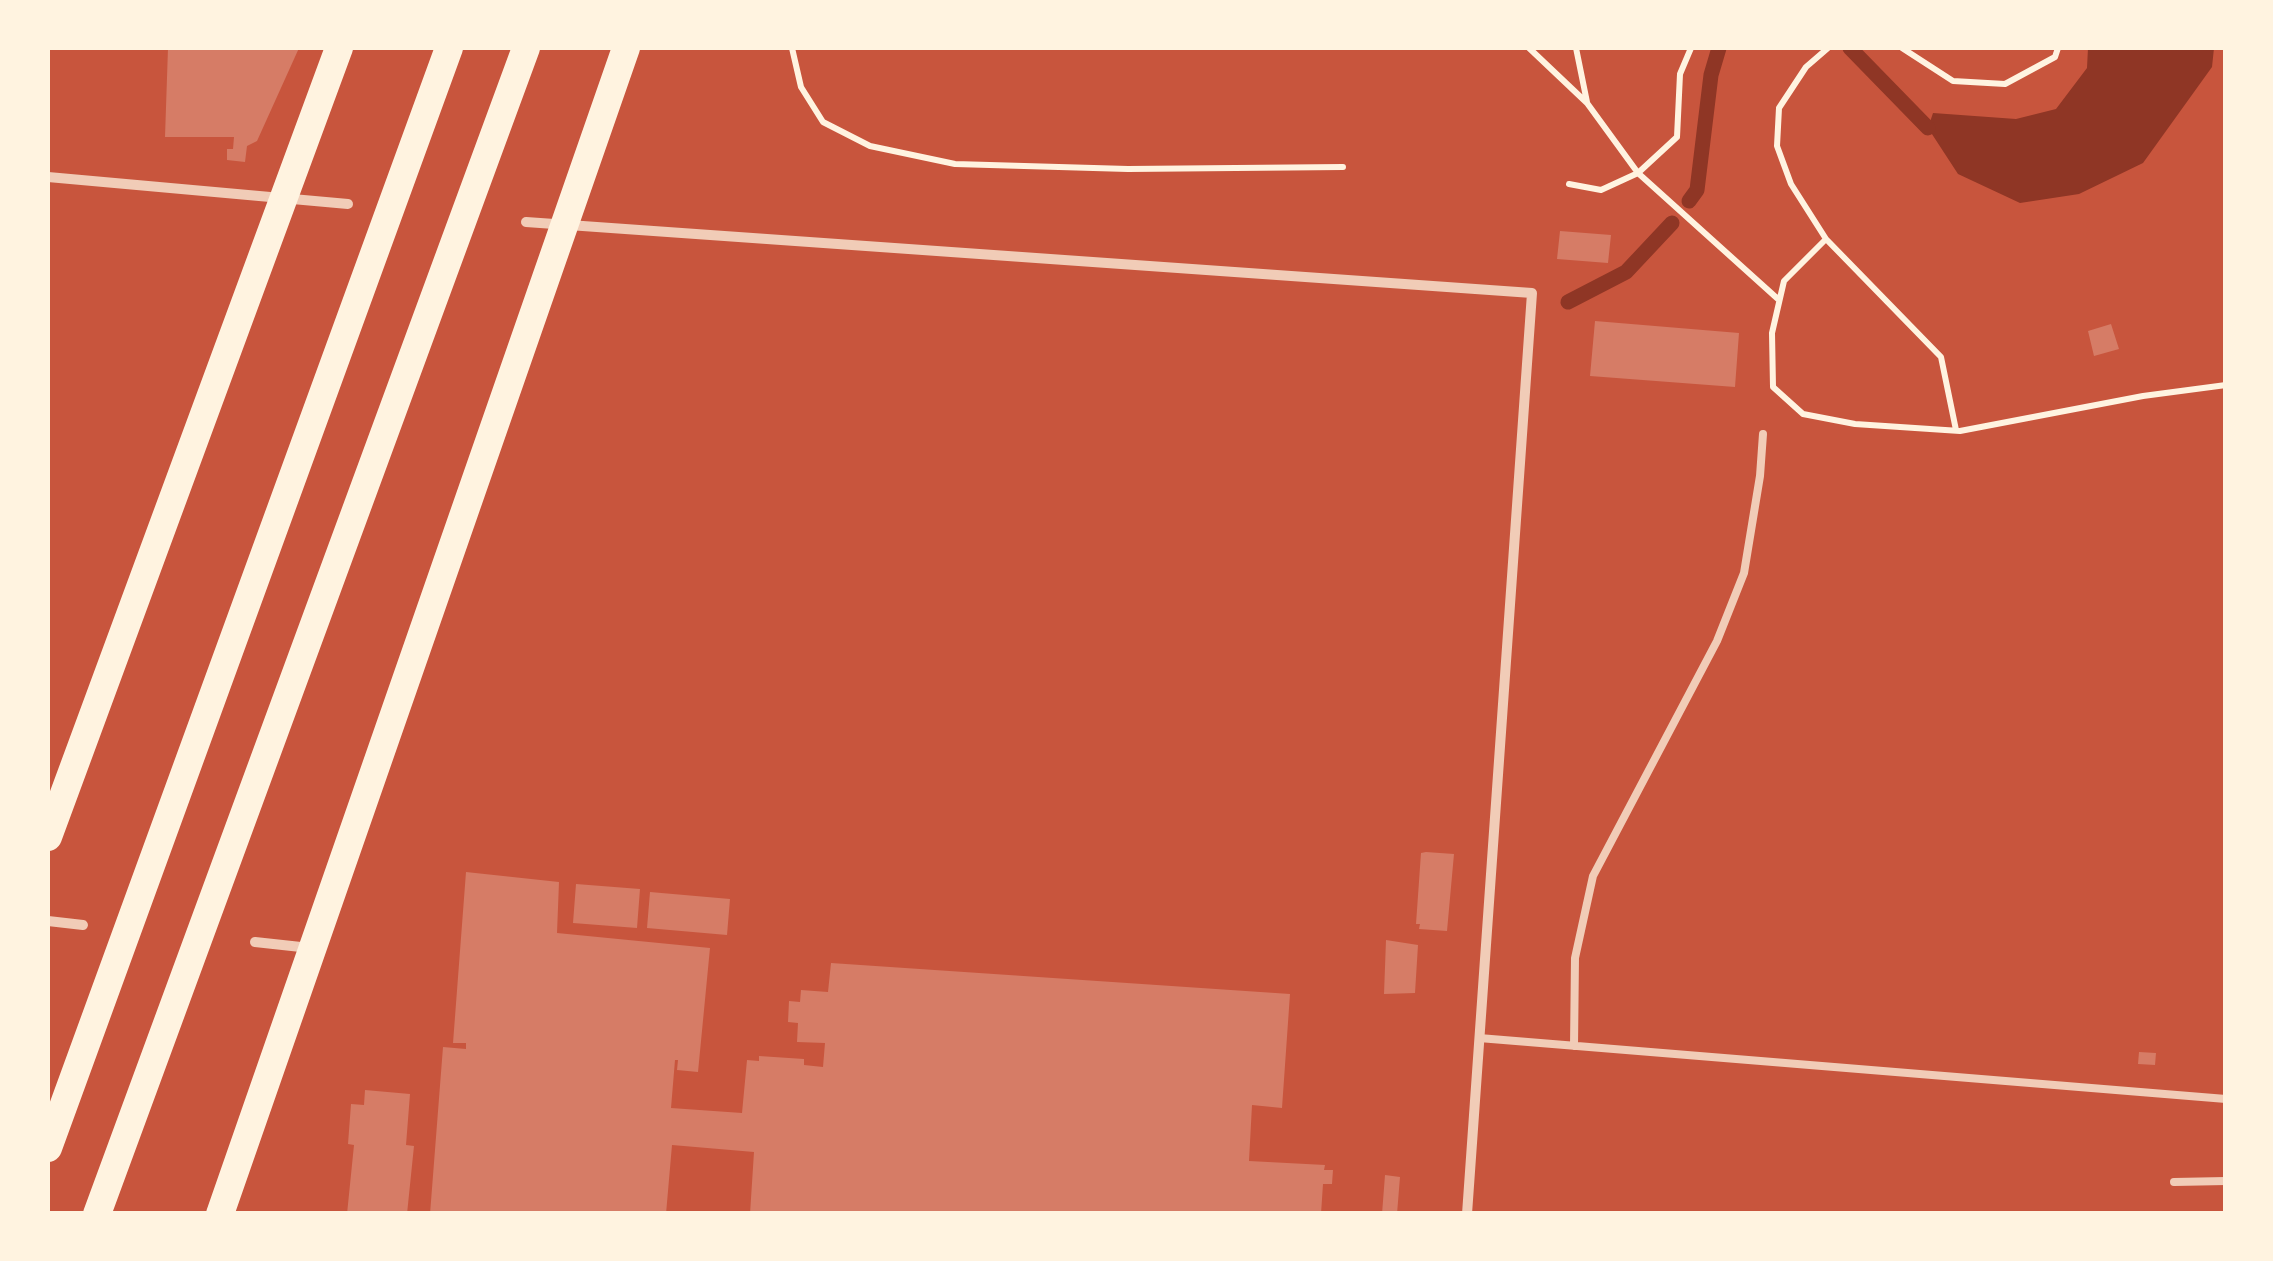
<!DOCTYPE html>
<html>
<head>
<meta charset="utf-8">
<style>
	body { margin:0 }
	#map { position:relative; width:2273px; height:1261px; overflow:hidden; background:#c8553d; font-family:"Titillium Web",sans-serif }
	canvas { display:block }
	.frame { position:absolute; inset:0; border:50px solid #fff3e0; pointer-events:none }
</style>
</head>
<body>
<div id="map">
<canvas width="2273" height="1261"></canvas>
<div class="frame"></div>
</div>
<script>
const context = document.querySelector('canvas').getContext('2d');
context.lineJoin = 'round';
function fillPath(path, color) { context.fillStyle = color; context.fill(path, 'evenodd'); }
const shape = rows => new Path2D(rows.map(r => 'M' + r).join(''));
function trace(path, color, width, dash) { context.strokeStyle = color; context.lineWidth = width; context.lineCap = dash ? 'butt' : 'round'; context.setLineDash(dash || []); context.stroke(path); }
const water = shape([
	[2088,48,2214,48,2212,67,2143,163,2079,194,2020,203,1958,174,1928,128,1933,113,2016,119,2056,109,2087,68]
]);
const stream = shape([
	[1850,48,1928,128],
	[1689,201,1697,190,1711,75,1719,48],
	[1568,302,1626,272,1672,223]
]);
const building = shape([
	[168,48,299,48,257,141,247,146,245,162,227,160,227,149,233,149,234,137,165,137],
	[1560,231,1611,235,1608,263,1557,259],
	[1595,321,1739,333,1735,387,1590,376],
	[2111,324,2119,349,2094,356,2088,331],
	[1426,852,1454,854,1447,931,1419,929,1420,924,1416,924,1421,853],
	[466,872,559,882,557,933,710,948,698,1072,677,1070,678,1060,675,1060,671,1108,742,1113,747,1060,759,1061,759,1056,804,1059,804,1065,823,1067,825,1043,797,1042,798,1023,788,1022,789,1001,800,1002,801,990,828,992,831,963,1290,994,1282,1108,1252,1105,1249,1161,1325,1165,1324,1170,1333,1170,1332,1184,1323,1184,1321,1214,750,1214,754,1152,672,1145,666,1214,430,1214,443,1047,466,1049,466,1043,453,1043],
	[576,884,640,889,637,928,573,923],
	[650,892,730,899,727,935,647,928],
	[1386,940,1418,945,1415,993,1384,994],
	[2139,1052,2156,1053,2155,1065,2138,1064],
	[365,1090,410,1094,406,1145,414,1146,407,1214,347,1214,354,1145,348,1144,351,1104,364,1105],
	[1385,1175,1400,1177,1397,1214,1382,1214]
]);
const path = shape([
	[792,48,801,87,823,122,870,146,955,164,1128,169,1343,167],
	[1529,48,1587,103,1638,173,1779,300],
	[1576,48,1587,102],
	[1828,48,1806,67,1779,108,1777,146,1791,184,1826,239,1941,357,1956,430],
	[1902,48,1953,81,2005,84,2055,57,2058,48],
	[1569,184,1601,190,1638,173,1677,137,1680,74,1691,48],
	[1826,239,1784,281,1772,333,1773,387,1803,414,1855,424,1960,431,2143,396,2226,385]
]);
const service = shape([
	[1479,1038,2226,1099],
	[1574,1046,1575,958,1593,876,1717,641,1744,573,1760,476,1763,434],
	[2174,1182,2226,1181]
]);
const minor = shape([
	[48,177,348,204],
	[526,222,1532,293,1467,1214],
	[48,921,83,925],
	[255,942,310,948]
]);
const trunk = shape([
	[48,837,339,48],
	[48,1148,449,48],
	[97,1214,526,48],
	[220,1214,626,48]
]);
fillPath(water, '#8f3625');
trace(stream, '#8f3625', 15);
fillPath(building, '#d67c66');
trace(path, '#fff3e0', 6);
trace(service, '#f1ccb7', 8);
trace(minor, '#f1ccb7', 10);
trace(trunk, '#fff3e0', 28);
</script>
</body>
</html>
